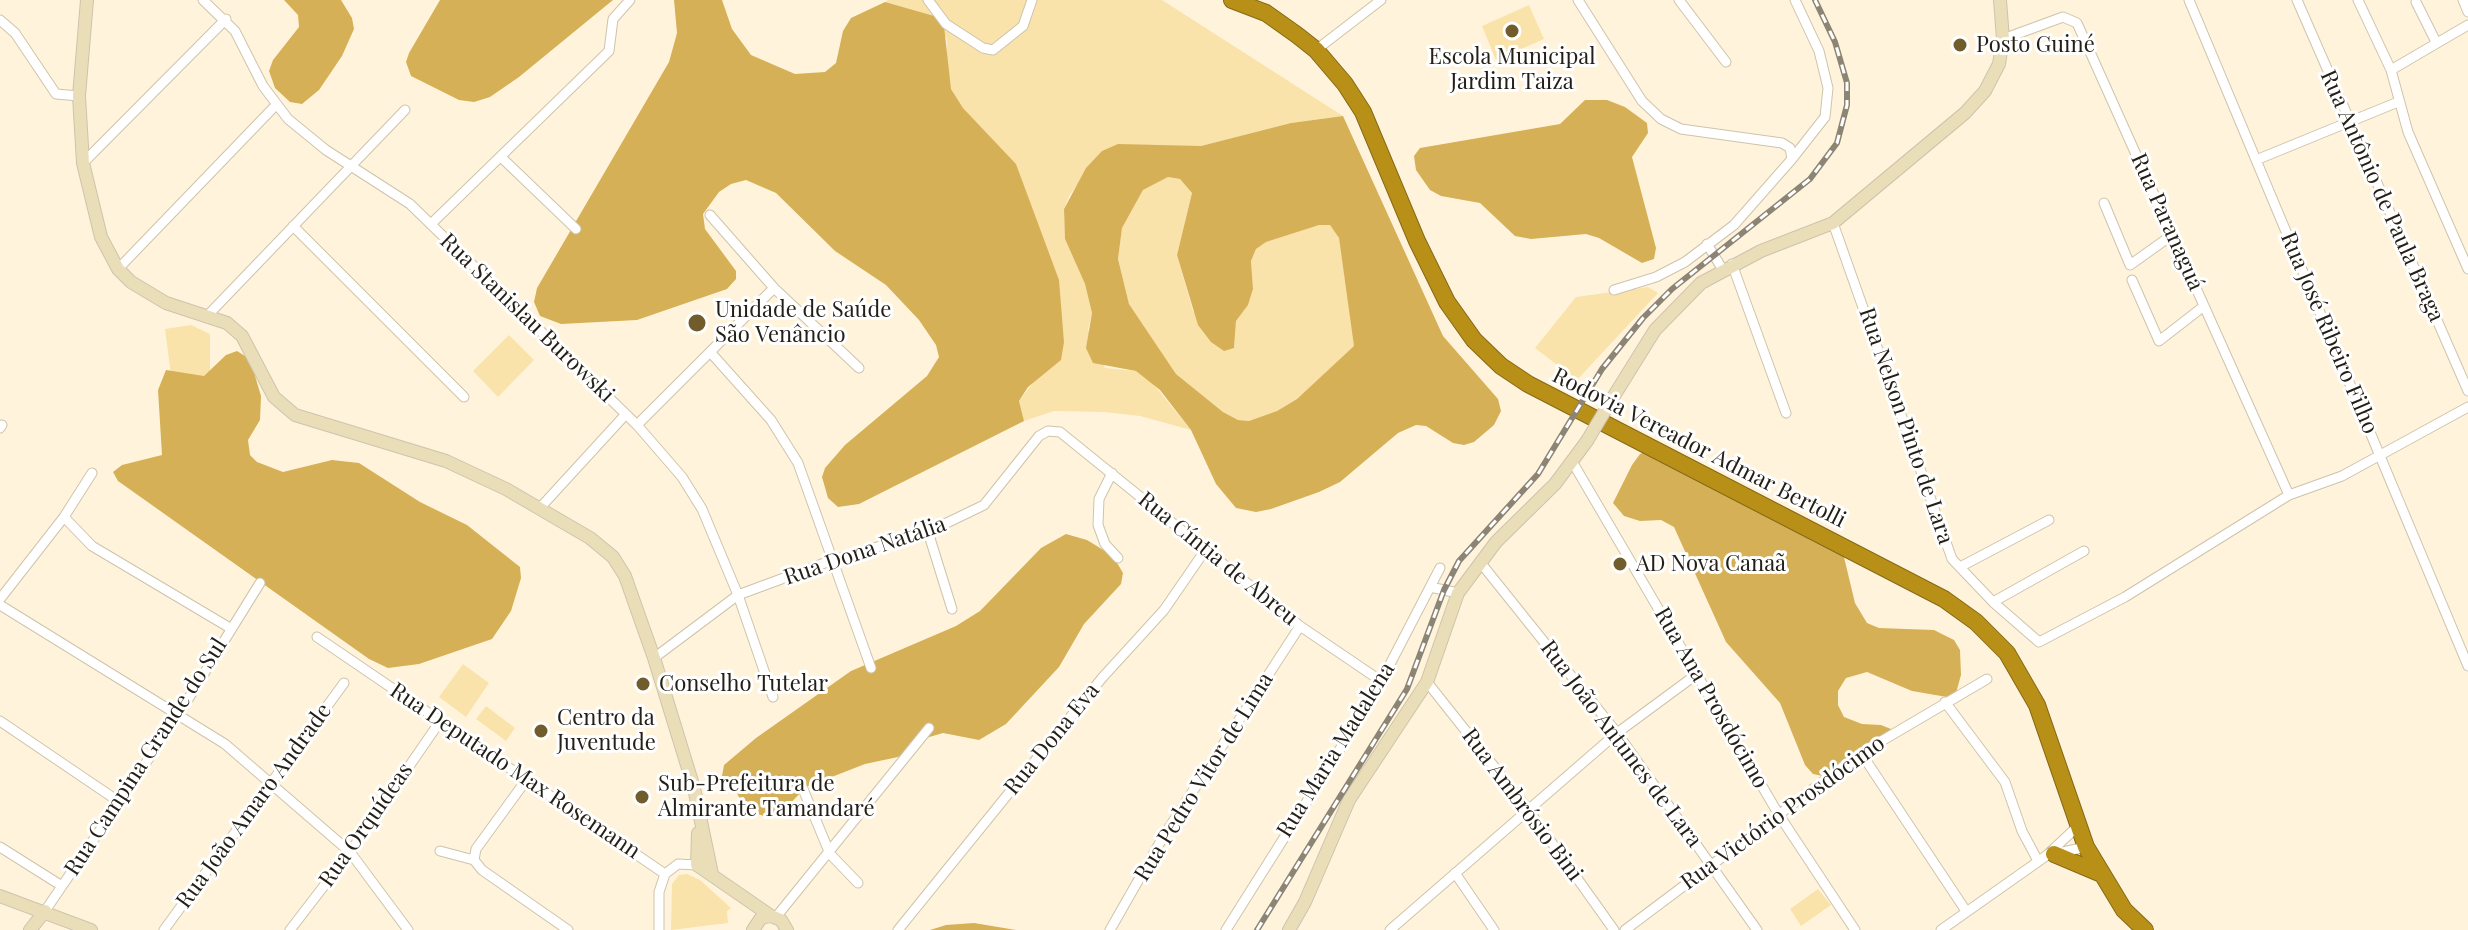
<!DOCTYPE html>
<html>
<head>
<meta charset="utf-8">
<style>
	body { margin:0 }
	canvas { display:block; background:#fff4db }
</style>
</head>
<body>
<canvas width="2468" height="930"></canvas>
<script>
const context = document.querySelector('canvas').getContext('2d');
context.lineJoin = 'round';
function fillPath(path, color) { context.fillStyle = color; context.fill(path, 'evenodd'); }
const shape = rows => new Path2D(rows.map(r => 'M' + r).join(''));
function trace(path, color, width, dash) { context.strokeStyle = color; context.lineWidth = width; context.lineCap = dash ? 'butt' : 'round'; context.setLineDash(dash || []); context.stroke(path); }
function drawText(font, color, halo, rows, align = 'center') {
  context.font = font + ' "Playfair Display",serif'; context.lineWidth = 6; context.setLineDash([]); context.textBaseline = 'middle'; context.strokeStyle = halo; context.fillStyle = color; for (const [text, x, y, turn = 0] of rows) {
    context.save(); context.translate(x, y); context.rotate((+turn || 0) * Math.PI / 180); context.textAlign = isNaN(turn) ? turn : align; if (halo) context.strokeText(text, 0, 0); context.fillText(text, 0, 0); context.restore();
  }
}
const green = shape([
	[888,0,1162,0,1343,116,1291,123,1201,146,1102,151,1069,196,1064,209,1065,239,1085,284,1092,313,1088,330,1105,368,1136,371,1150,380,1191,430,1140,416,1104,412,1054,411,1024,421,1019,401,1064,342,1058,280,1016,164,963,108,951,89,947,73,947,39,933,16,901,9,885,2],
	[1529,5,1544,39,1496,60,1482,26],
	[1168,177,1180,179,1192,193,1177,255,1193,311,1234,348,1236,321,1248,305,1253,289,1251,261,1256,249,1266,242,1318,225,1330,225,1339,238,1355,346,1297,399,1277,411,1249,421,1238,420,1223,412,1176,374,1129,304,1118,259,1122,228,1143,190],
	[1648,287,1658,293,1577,380,1535,348,1576,297],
	[191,325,210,334,210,407,172,382,165,329],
	[509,335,534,360,498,397,473,371],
	[463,664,489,683,466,717,439,697],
	[486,706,515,728,506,741,476,719],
	[687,874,700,880,731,908,727,911,728,923,671,930,672,884,679,875],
	[1818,889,1831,905,1801,926,1790,909]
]);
const forest = shape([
	[284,0,341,0,352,18,354,29,342,56,319,90,302,104,290,102,275,88,269,71,273,60,299,27,298,15],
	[440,0,613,0,519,77,490,97,474,102,459,100,411,76,406,62,409,53],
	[674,0,722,0,732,29,751,55,795,74,825,72,836,63,843,31,851,18,885,2,934,16,944,26,951,89,963,108,1016,164,1059,280,1064,342,1061,360,1028,387,1019,401,1024,421,859,504,838,507,828,498,822,477,825,468,845,445,927,376,939,357,936,345,919,320,886,285,835,251,776,193,746,180,731,184,719,192,703,214,705,229,736,271,736,279,727,289,637,320,561,324,540,316,534,302,537,288,669,62,677,33],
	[1585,100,1607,100,1625,107,1647,123,1648,133,1632,157,1656,248,1654,259,1642,263,1599,238,1586,234,1531,239,1515,236,1480,203,1441,196,1430,190,1416,170,1414,156,1420,148,1560,124],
	[1343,116,1443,336,1498,399,1501,411,1494,425,1474,442,1464,445,1453,443,1426,426,1416,425,1398,433,1340,482,1319,492,1271,509,1256,512,1236,508,1216,484,1191,430,1160,390,1136,371,1093,363,1086,348,1092,313,1085,284,1065,239,1064,209,1086,168,1102,151,1118,144,1201,146,1291,123],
	[1168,177,1180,179,1192,193,1177,255,1198,325,1211,342,1224,351,1234,348,1236,321,1248,305,1253,289,1251,261,1256,249,1266,242,1319,225,1330,225,1339,238,1354,346,1297,399,1277,411,1249,421,1238,420,1223,412,1176,374,1129,304,1118,259,1122,228,1143,190],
	[237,351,245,356,253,369,261,396,260,420,248,440,250,455,257,462,283,472,332,460,359,463,420,502,467,525,520,567,521,578,511,611,492,639,419,664,388,668,369,659,118,481,113,472,122,465,162,455,158,390,166,370,204,376,226,355],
	[1650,450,1843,553,1855,603,1867,623,1879,628,1934,630,1954,640,1960,650,1961,675,1956,693,1947,697,1912,691,1867,672,1846,678,1838,691,1838,705,1844,717,1862,724,1881,725,1891,729,1892,737,1884,747,1857,765,1827,777,1813,774,1805,765,1780,703,1726,642,1674,527,1661,520,1640,521,1624,516,1613,503,1632,465,1640,454],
	[1066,534,1087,540,1113,556,1123,573,1121,584,1084,624,1059,667,1006,724,979,740,943,733,926,738,898,757,865,764,806,787,782,812,767,817,745,810,737,793,722,776,724,765,756,738,851,671,956,626,980,611,1041,548],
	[974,923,1016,930,930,930,946,925]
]);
const street = shape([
	[203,0,235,31,263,86,288,119,326,150,410,204,637,425,682,477,702,509,738,595,773,697],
	[928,0,946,24,983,48,993,50,1023,26,1032,0],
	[1578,0,1642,101,1661,119,1681,129,1782,143,1790,148,1792,159,1734,225,1685,262,1656,277,1614,290],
	[1679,0,1726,62],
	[2189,0,2468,666],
	[2297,0,2468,391],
	[2358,0,2391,70,2408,132,2468,269],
	[2463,0,2468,12],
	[2416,2,2436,42],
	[0,20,15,33,56,94,79,96],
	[2003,39,2063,17,2077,23,2289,495],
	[1316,50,1381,0],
	[2391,70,2468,25],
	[502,158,576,229],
	[1792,159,1825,117,1828,88,1819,51,1795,0],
	[2256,160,2398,102],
	[83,163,226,19],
	[2104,203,2130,265,2172,235],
	[710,215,774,288,859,368],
	[1833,223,1952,559,1993,602,2039,642,2125,597,2289,495,2342,476,2468,407],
	[431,224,609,51,613,19,630,0],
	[293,226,464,397],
	[1707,244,1723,270],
	[1732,264,1786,413],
	[118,269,275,106],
	[2132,280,2159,341,2204,306],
	[208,315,405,110],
	[711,353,771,420,798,463,871,668],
	[637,425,774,288],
	[0,428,2,425],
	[1573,463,1779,815,1855,930],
	[1112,473,1099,499,1098,525,1105,544,1118,558],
	[539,509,626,414],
	[64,517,92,546,230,628],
	[928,532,952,609],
	[1480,562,1617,733,1757,930],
	[1960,567,2049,520],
	[1430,587,1458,593],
	[0,599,64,517,92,473],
	[1993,602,2084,551],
	[0,605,225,744,350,852,408,930],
	[317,637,665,874],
	[654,658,738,595,830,561,928,532,984,505,1039,436,1048,431,1060,432,1300,626,1381,681],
	[1427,682,1527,808,1614,930],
	[1945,702,2005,782,2022,831,2038,861],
	[0,721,118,801],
	[1861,753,1966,911],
	[527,779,476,849,474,860,482,870,568,930],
	[803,789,830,854,858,883],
	[0,847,62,886],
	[440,851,474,860],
	[2058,853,2086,847],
	[1455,873,1494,930],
	[45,911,177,717,260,583],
	[776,917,929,728],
	[164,930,344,683],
	[290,930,350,852,441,720],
	[659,930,659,892,665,874,678,864,697,865],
	[898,930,1102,678,1164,610,1206,549],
	[1110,930,1163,837,1300,626],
	[1226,930,1374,695,1440,568],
	[1390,930,1617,733,1697,674],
	[1625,930,1861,753,1987,679],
	[1941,930,2046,856,2078,826]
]);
const secondary = shape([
	[87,0,79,96,83,163,101,237,118,269,131,282,166,303,227,323,242,336,274,397,295,415,446,461,506,489,590,538,613,557,625,576,654,658,694,788,712,874],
	[1612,399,1655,330,1701,283,1761,251,1833,223,1965,113,1985,91,1999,64,2003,39,2000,0],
	[698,833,697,865,771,916],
	[0,896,91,930],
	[30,930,45,911],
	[753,930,761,918,771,916,781,920,787,930],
	[1289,930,1305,902,1349,800,1427,682,1458,593,1496,542,1555,484,1587,441]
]);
const highway = shape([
	[1232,0,1266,13,1297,35,1316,50,1345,84,1363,112,1417,241,1447,302,1474,340,1501,366,1528,384,1944,599,1976,622,2007,653,2037,705,2086,847,2124,910,2145,930],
	[2054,854,2099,873]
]);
const rail = shape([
	[1257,930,1407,689,1444,590,1459,561,1538,474,1602,369,1643,318,1672,289,1810,179,1837,143,1847,105,1847,83,1835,42,1815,0]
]);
const secondaryBridge = shape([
	[1587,441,1612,399]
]);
const markers = [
	[1512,31,8,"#715d2c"],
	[1960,45,8,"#715d2c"],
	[697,323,10,"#715d2c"],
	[1620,564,8,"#715d2c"],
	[643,684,8,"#715d2c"],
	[541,731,8,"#715d2c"],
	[642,797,8,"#715d2c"]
];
const poiNames = [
	["Posto Guiné",1976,45],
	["Escola Municipal",1512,57,"center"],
	["Jardim Taiza",1512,82,"center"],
	["Unidade de Saúde",715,310],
	["São Venâncio",715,335],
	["AD Nova Canaã",1636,564],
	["Conselho Tutelar",659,684],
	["Centro da",557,718],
	["Juventude",557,743],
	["Sub-Prefeitura de",658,784],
	["Almirante Tamandaré",658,809]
];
const streetNames = [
	["Rua Antônio de Paula Braga",2382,196,66],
	["Rua Paranaguá",2167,222,66],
	["Rua Stanislau Burowski",527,318,44],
	["Rua José Ribeiro Filho",2329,333,67],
	["Rua Nelson Pinto de Lara",1906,426,71],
	["Rodovia Vereador Admar Bertolli",1699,448,27],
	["Rua Dona Natália",865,551,-19],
	["Rua Cíntia de Abreu",1218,559,39],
	["Rua Ana Prosdócimo",1711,698,60],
	["Rua Dona Eva",1052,739,-51],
	["Rua João Antunes de Lara",1621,744,53],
	["Rua Maria Madalena",1336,750,-58],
	["Rua Campina Grande do Sul",146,757,-57],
	["Rua Deputado Max Rosemann",515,771,34],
	["Rua Pedro Vitor de Lima",1204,777,-58],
	["Rua Ambrósio Bini",1522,805,53],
	["Rua João Amaro Andrade",254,806,-54],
	["Rua Victório Prosdócimo",1783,813,-36],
	["Rua Orquídeas",366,825,-55]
];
fillPath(green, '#fae2ab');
fillPath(forest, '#d5b057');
trace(street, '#cec3ac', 11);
trace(secondary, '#cec3ac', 14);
trace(highway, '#856917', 18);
trace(street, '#fff', 9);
trace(secondary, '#eadeb9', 12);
trace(highway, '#b99017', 16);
trace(rail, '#8c8474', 6);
trace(rail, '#fff', 3, [9]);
trace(secondaryBridge, '#cec3ac', 14, []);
trace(secondaryBridge, '#eadeb9', 12);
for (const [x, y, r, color] of markers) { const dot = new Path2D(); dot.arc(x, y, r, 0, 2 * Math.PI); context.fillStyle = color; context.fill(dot); trace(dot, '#fff', 3); }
drawText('22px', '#242017', '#fff', poiNames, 'left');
drawText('22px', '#242017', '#fff', streetNames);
</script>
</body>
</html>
